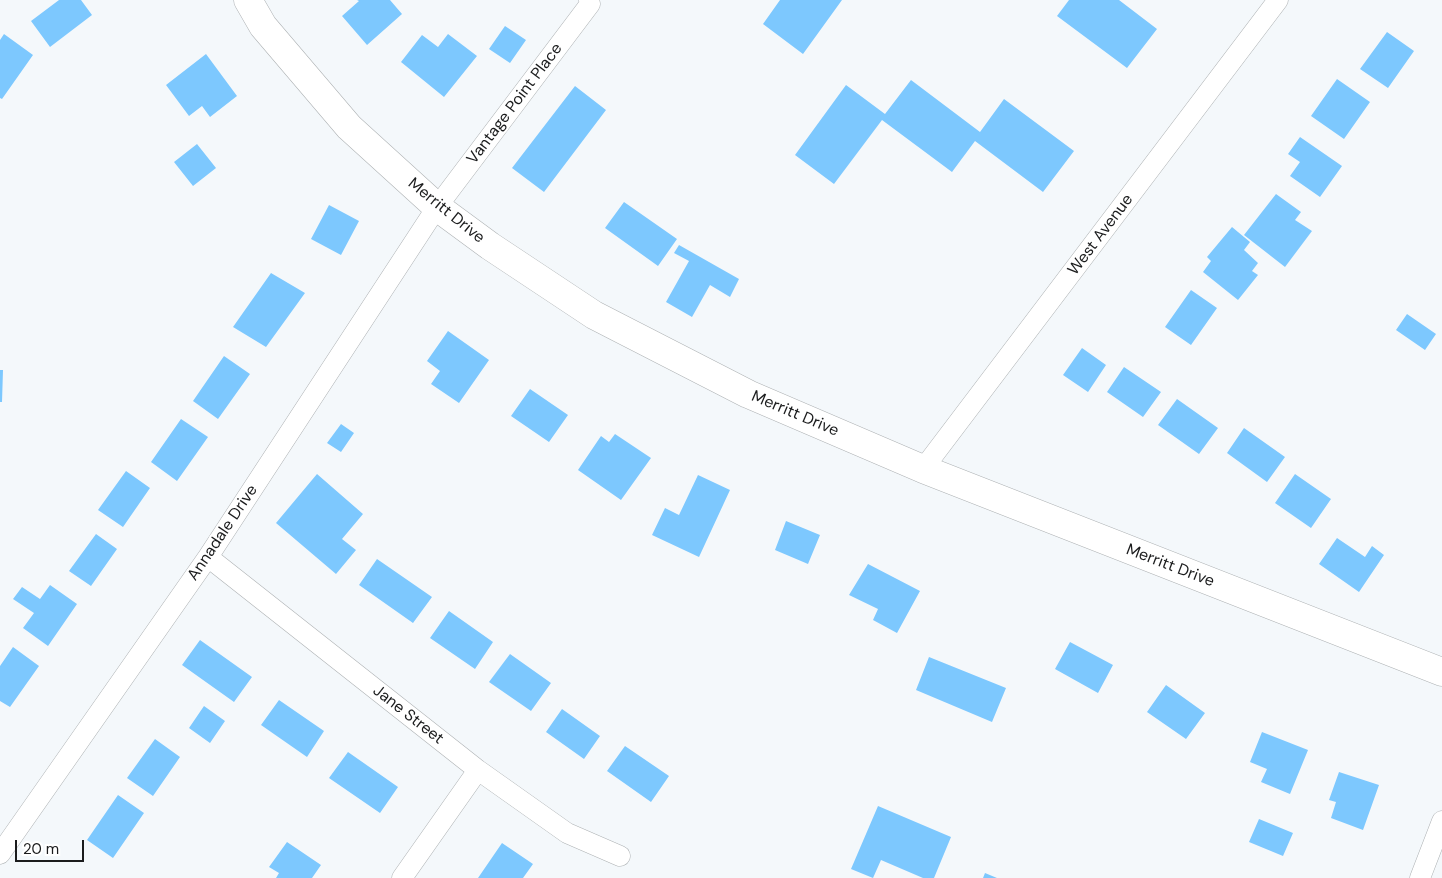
<!DOCTYPE html>
<html>
<head>
<meta charset="utf-8">
<style>
	body { margin:0 }
	#map { position:relative; width:1442px; height:878px; overflow:hidden; background:#f4f8fb; font-family:"DM Sans",sans-serif }
	canvas { display:block }
	.scale { position:absolute; left:15px; top:840px; width:69px; height:22px; box-sizing:border-box; border:2px solid #1b1c1d; border-top:0; padding-left:6px; font-size:15px; line-height:18px; white-space:nowrap; color:#1b1c1d; -webkit-text-stroke:4px #fff; paint-order:stroke }
</style>
</head>
<body>
<div id="map">
<canvas width="1442" height="878"></canvas>
<div class="scale">20 m</div>
</div>
<script>
const context = document.querySelector('canvas').getContext('2d');
context.lineJoin = 'round';
function fillPath(path, color) { context.fillStyle = color; context.fill(path, 'evenodd'); }
const shape = rows => new Path2D(rows.map(r => 'M' + r).join(''));
function trace(path, color, width, dash) { context.strokeStyle = color; context.lineWidth = width; context.lineCap = dash ? 'butt' : 'round'; context.setLineDash(dash || []); context.stroke(path); }
function drawText(font, color, halo, rows, align = 'center') {
  context.font = font + ' "DM Sans",sans-serif'; context.lineWidth = 4; context.setLineDash([]); context.textBaseline = 'middle'; context.strokeStyle = halo; context.fillStyle = color; for (const [text, x, y, turn = 0] of rows) {
    context.save(); context.translate(x, y); context.rotate((+turn || 0) * Math.PI / 180); context.textAlign = isNaN(turn) ? turn : align; if (halo) context.strokeText(text, 0, 0); context.fillText(text, 0, 0); context.restore();
  }
}
const building = shape([
	[59,0,81,0,92,15,50,47,31,21],
	[357,0,390,0,402,14,367,45,342,16,359,1],
	[780,0,842,0,803,54,763,24],
	[1069,0,1119,0,1157,29,1127,68,1057,16],
	[505,26,526,40,510,63,489,49],
	[1387,32,1414,51,1388,88,1360,69],
	[4,34,33,55,2,99,0,98,0,40],
	[448,34,477,56,444,97,401,62,422,35,438,47],
	[206,54,237,96,210,117,202,106,189,116,166,85],
	[1337,79,1370,102,1344,139,1311,116],
	[911,80,980,132,1004,99,1074,151,1043,192,975,141,952,172,882,120,834,184,795,155,846,85,885,114],
	[575,86,606,110,544,192,512,168],
	[1300,137,1342,166,1320,197,1290,176,1300,162,1288,154],
	[197,144,216,168,193,186,174,162],
	[1276,194,1301,212,1295,220,1312,231,1285,267,1244,235],
	[624,202,677,239,658,266,605,228],
	[329,205,359,221,341,255,311,239],
	[1232,227,1250,242,1244,250,1258,263,1252,271,1258,275,1238,300,1203,272,1211,261,1207,257],
	[679,245,739,279,730,297,710,285,692,317,666,302,689,261,674,253],
	[271,273,305,293,266,347,233,327],
	[1191,290,1217,308,1191,345,1165,327],
	[1407,314,1436,334,1425,350,1396,330],
	[448,331,489,360,459,403,431,384,440,371,427,361],
	[1082,348,1106,365,1088,392,1063,375],
	[224,356,250,374,218,419,193,401],
	[1124,367,1161,392,1143,417,1107,392],
	[0,370,3,370,2,402,0,402],
	[530,389,568,415,549,442,511,416],
	[1177,399,1218,428,1199,454,1158,425],
	[181,419,208,437,177,481,151,462],
	[341,424,354,433,341,452,327,443],
	[1244,428,1285,457,1267,482,1227,453],
	[615,434,651,458,621,500,578,470,601,436,609,442],
	[126,471,150,488,123,527,98,510],
	[317,474,363,514,342,539,356,550,336,574,276,523],
	[1295,474,1331,499,1311,528,1275,503],
	[698,475,730,490,699,557,652,535,665,508,679,515],
	[786,521,820,535,808,564,775,550],
	[96,534,117,549,91,586,69,571],
	[1337,538,1365,557,1372,546,1384,555,1359,592,1319,564],
	[377,559,432,597,413,623,359,585],
	[868,564,920,591,897,633,873,620,878,609,849,595],
	[50,585,77,604,48,646,23,628,34,613,13,599,22,587,40,599],
	[449,611,493,642,475,669,430,638],
	[200,640,252,677,234,702,182,665],
	[1070,642,1113,665,1098,693,1055,669],
	[13,647,39,666,10,707,0,701,0,666],
	[510,654,551,683,531,711,489,682],
	[929,657,1006,688,992,722,916,690],
	[1166,685,1205,713,1186,739,1147,712],
	[279,700,324,731,307,757,261,725],
	[204,706,225,721,210,743,189,728],
	[562,709,600,736,584,759,546,732],
	[1262,732,1308,750,1290,794,1261,782,1267,769,1250,762],
	[155,739,180,757,153,796,127,778],
	[625,746,669,776,651,802,607,771],
	[348,752,398,787,380,813,329,778],
	[1339,772,1379,785,1363,830,1331,818,1336,802,1329,800],
	[118,795,144,813,113,858,87,840],
	[878,806,951,837,934,878,923,878,881,860,873,878,851,869],
	[1259,819,1293,833,1283,856,1249,842],
	[287,842,321,865,312,878,276,878,279,873,269,867],
	[502,843,533,864,523,878,478,878],
	[985,873,997,878,983,878]
]);
const street = shape([
	[923,469,1278,0],
	[208,557,478,770,567,833,620,856],
	[0,854,208,557,437,207,590,4,589,0],
	[402,878,478,770],
	[1420,878,1442,821]
]);
const secondary = shape([
	[248,0,263,26,349,127,437,207,490,246,594,315,748,394,923,469,1442,672]
]);
const streetNames = [
	["Vantage Point Place",515,104,-53],
	["Merritt Drive",446,211,39],
	["West Avenue",1101,235,-53],
	["Merritt Drive",795,414,23],
	["Annadale Drive",223,533,-56],
	["Merritt Drive",1170,566,21],
	["Jane Street",408,715,38]
];
fillPath(building, '#7dc8fe');
trace(street, '#adb1b3', 21);
trace(secondary, '#adb1b3', 29);
trace(street, '#fff', 20);
trace(secondary, '#fff', 28);
drawText('16px', '#1b1c1d', '#fff', streetNames);
</script>
</body>
</html>
